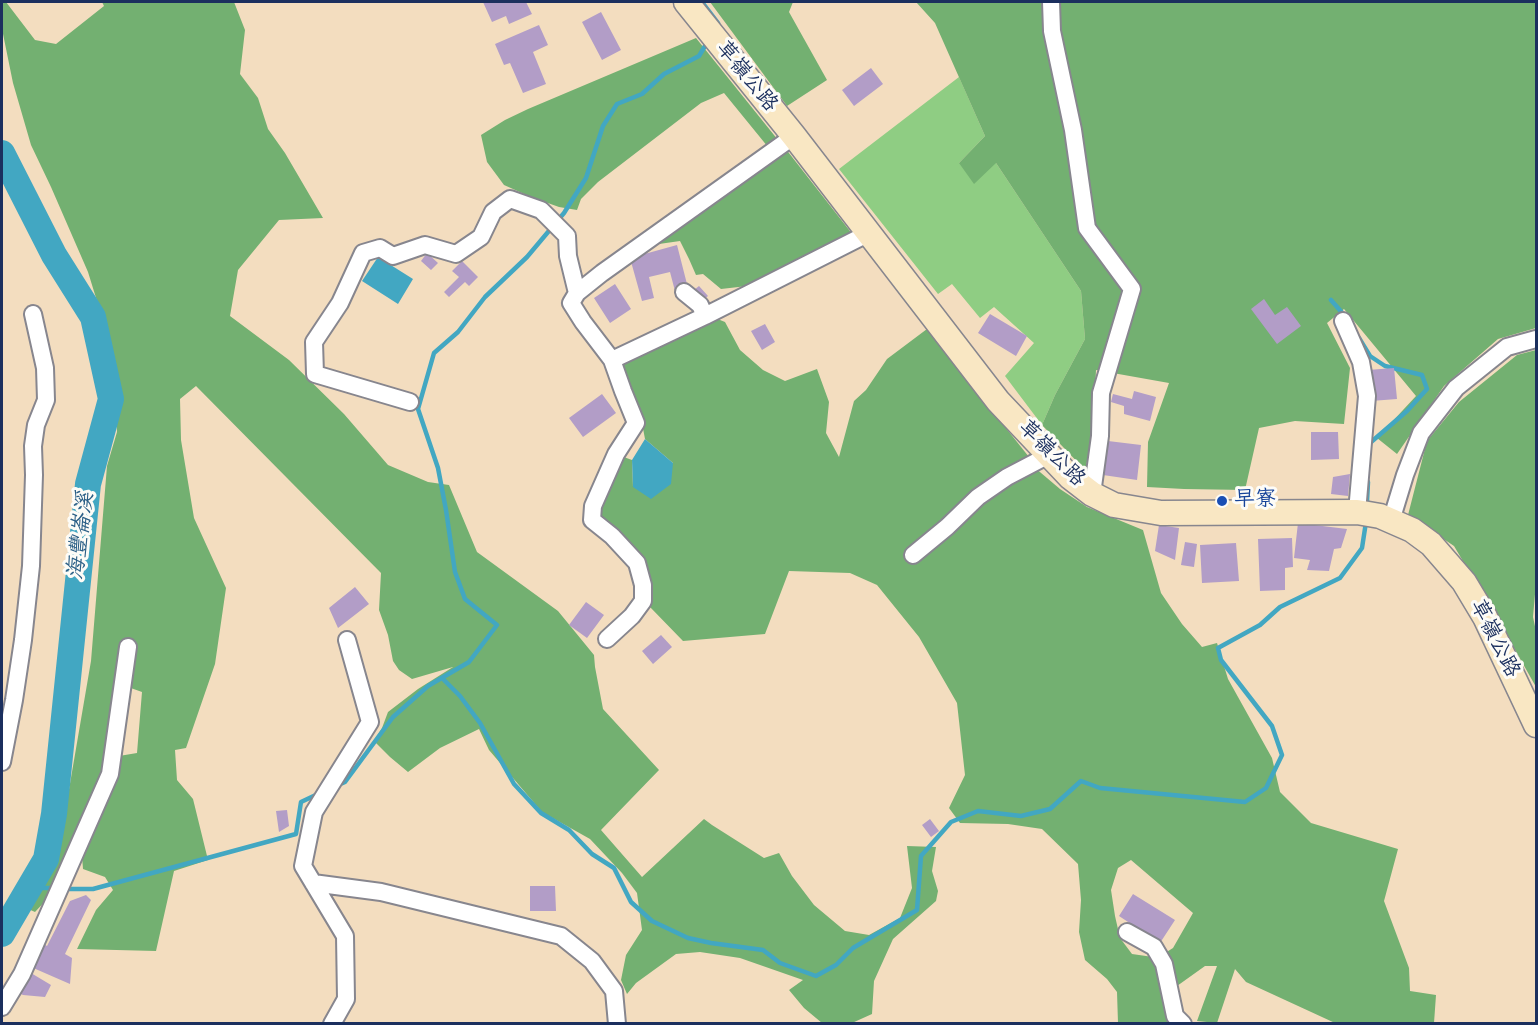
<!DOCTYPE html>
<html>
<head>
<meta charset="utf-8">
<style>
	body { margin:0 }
	#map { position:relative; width:1538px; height:1025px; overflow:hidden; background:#f3ddbf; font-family:Mynerve,sans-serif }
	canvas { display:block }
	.frame { position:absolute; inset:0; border:3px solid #1b2f5e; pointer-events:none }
</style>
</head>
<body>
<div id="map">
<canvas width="1538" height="1025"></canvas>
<div class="frame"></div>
</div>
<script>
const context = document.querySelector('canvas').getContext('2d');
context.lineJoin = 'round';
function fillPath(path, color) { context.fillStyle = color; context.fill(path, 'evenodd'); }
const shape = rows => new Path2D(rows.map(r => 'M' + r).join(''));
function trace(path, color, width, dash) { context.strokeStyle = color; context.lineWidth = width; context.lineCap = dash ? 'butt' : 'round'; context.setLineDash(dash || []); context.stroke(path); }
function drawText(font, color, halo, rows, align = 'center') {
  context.font = font + ' Mynerve,"LXGW WenKai TC",sans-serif'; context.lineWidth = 6; context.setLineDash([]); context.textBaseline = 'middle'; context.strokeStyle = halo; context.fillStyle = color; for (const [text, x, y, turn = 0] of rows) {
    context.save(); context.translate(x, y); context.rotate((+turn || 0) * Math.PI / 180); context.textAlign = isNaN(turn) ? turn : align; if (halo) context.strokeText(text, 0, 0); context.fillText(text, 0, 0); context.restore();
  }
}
const green = shape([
	[959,77,985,136,959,163,996,163,1081,291,1085,339,1055,395,1042,425,1005,376,1034,343,994,307,980,318,952,284,938,294,839,169]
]);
const forest = shape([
	[2,2,6,2,35,40,56,44,104,6,102,2,234,2,245,30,240,74,258,98,268,129,285,153,323,218,279,220,238,270,230,316,289,360,344,414,388,465,428,482,449,485,477,552,558,611,594,655,595,667,603,709,659,770,601,830,642,877,704,819,712,825,764,858,779,853,792,876,814,905,845,931,869,935,900,918,912,888,907,846,936,847,932,871,938,891,936,901,893,939,874,981,872,1014,852,1023,822,1023,804,1008,789,990,803,980,740,958,700,952,676,954,636,983,627,994,621,980,626,955,642,930,637,893,622,873,590,839,542,812,489,750,479,729,440,748,408,772,390,757,374,741,382,728,388,712,418,689,453,667,412,679,399,670,393,661,388,635,379,610,381,573,196,386,180,399,181,440,194,518,226,588,215,664,186,748,175,750,177,780,193,799,208,860,174,871,156,951,77,949,96,910,113,890,105,877,83,869,82,856,119,756,137,753,142,692,114,682,103,771,50,896,35,912,26,908,60,842,91,661,107,466,117,432,114,356,88,272,51,187,31,145,13,83,2,29],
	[710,2,793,2,789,12,827,80,787,106],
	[916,2,1536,2,1536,328,1498,339,1444,386,1397,454,1377,438,1416,396,1344,309,1327,323,1350,368,1344,424,1295,421,1259,428,1245,490,1184,489,1147,487,1148,442,1169,383,1096,370,1093,436,1085,470,1042,425,1055,395,1085,339,1081,291,996,163,974,184,959,163,985,136,935,23],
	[696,38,778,140,768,147,724,93,701,103,598,182,581,199,577,210,559,207,531,197,504,185,487,162,481,135,505,120,528,109],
	[785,148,853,235,756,285,721,289,703,274,696,275,689,259,680,241,652,245],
	[705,314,725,322,740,350,763,370,785,381,817,369,829,402,826,433,839,457,854,401,866,390,887,359,927,329,1029,457,975,509,1034,467,1060,489,1087,507,1143,530,1161,593,1182,624,1202,647,1217,643,1228,679,1272,758,1280,792,1311,823,1398,849,1384,901,1409,968,1410,991,1436,995,1434,1023,1335,1023,1246,982,1235,969,1217,1023,1197,1021,1217,966,1205,966,1177,986,1165,953,1173,948,1193,913,1131,860,1118,868,1111,890,1115,916,1120,938,1132,954,1153,957,1177,1023,1118,1023,1117,992,1107,979,1085,960,1079,932,1081,900,1078,864,1042,829,1008,824,960,823,949,808,965,775,957,703,919,637,877,585,850,573,789,571,765,634,683,641,650,607,648,587,599,519,600,501,621,456,632,460,633,487,673,463,645,439,642,423,618,359],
	[1536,350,1536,583,1533,617,1536,631,1536,687,1504,630,1454,546,1408,515,1427,441,1459,402,1517,355]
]);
const water = shape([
	[378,257,413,279,398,304,362,281],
	[645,439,673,463,671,484,651,499,633,487,632,460]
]);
const stream = shape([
	[702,2,718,23],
	[1331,300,1345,316],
	[1359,338,1370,356,1385,366,1422,375,1427,389,1407,411,1370,443],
	[1367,501,1368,482],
	[442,678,460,696,480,723,514,784,541,813,569,830,592,854,614,868,631,902,652,921,688,938,711,943,763,950,780,963,816,976,836,965,853,948,917,910,921,856,951,822,978,811,1021,816,1050,809,1081,781,1100,788,1245,802,1266,788,1282,755,1272,726,1221,660,1218,648,1260,625,1280,607,1340,578,1362,548,1366,522],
	[336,786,345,782,393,717,428,686,469,662,497,625,465,599,455,572,446,510,438,468,418,409,434,353,458,332,485,297,527,257,564,213,586,178,603,126,617,104,642,94,664,74,699,56,705,46],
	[29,888,56,888],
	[65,889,93,889,296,834,301,802,320,793]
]);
const river = shape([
	[2,153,54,255,93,317,111,399,88,484,54,814,46,859,2,934]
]);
const building = shape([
	[483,2,499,2,499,3,526,2,532,14,509,24,506,16,492,22],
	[601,12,621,50,602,60,582,22],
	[539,25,548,45,533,52,546,84,523,93,510,63,504,65,495,44],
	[871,68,883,84,854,106,842,90],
	[677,245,688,288,675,291,670,272,649,277,654,298,642,301,630,258],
	[427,253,438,263,431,270,421,261],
	[462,261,478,277,469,286,465,282,449,297,444,292,459,277,452,271],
	[615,284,631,309,610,323,594,298],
	[699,286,708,296,698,304,689,294],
	[1264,299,1275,315,1287,307,1301,326,1277,344,1251,309],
	[990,314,1027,336,1016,356,978,333],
	[765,324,775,342,762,350,751,331],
	[1394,368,1397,399,1371,401,1368,370],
	[1134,391,1156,397,1150,421,1124,414,1124,406,1111,402,1113,394,1132,399],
	[602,394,616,413,583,437,569,418],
	[1311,432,1338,432,1339,459,1311,460],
	[1108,441,1141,445,1137,480,1103,475],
	[1350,474,1348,496,1331,494,1333,477],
	[1298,523,1347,529,1341,548,1334,549,1329,571,1307,570,1310,560,1294,558],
	[1159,525,1179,528,1175,560,1155,551],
	[1292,538,1293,567,1285,568,1285,590,1260,591,1258,539],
	[1185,542,1197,544,1194,567,1181,565],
	[1236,543,1239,581,1202,583,1200,545],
	[355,587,369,604,338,628,329,608],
	[586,602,604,615,587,638,569,625],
	[661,635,672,647,653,664,642,651],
	[287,810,289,826,279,832,276,811],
	[930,819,939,831,931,837,922,825],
	[530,886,555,886,556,911,530,911],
	[1133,894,1175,920,1160,943,1119,916],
	[86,895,91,900,65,954,72,958,70,984,31,967,42,943,47,946,70,901],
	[31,973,51,985,45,997,23,995,19,993]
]);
const street = shape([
	[1051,2,1052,31,1073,130,1087,228,1132,289,1101,393,1100,436,1092,494],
	[684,292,700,305,705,316],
	[577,293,571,303,583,322,612,360,623,391,636,423,616,454,593,506,592,520,612,536,637,563,643,585,643,601,632,616,607,639],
	[1343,321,1361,362,1367,396,1357,512],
	[612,360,705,316,869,233],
	[410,402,315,374,314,342,340,303,363,253,380,248,393,256,425,245,456,254,481,237,493,212,510,199,541,210,567,236,568,256,577,293,602,273,794,136],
	[1391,521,1405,475,1421,433,1456,388,1507,347,1536,339],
	[913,555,947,527,978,497,1007,477,1049,455],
	[2,762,14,700,23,640,31,566,34,475,33,446,36,425,46,400,45,368,33,314],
	[313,883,381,892,561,936,592,961,614,991,617,1024],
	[1127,932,1154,947,1164,964,1175,1016,1183,1024],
	[2,1007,22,974,110,774,128,647],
	[332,1024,346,999,345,936,303,866,314,812,370,722,347,640]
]);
const secondary = shape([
	[686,2,794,136,998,401,1070,477,1092,494,1114,505,1161,513,1357,512,1380,516,1412,530,1431,544,1464,582,1485,617,1536,725]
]);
const markers = [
	[1222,501,6,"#1a4fb4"]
];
const streetNames = [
	["草嶺公路",746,77,51],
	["草嶺公路",1051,454,45],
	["草嶺公路",1494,639,63]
];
const transitNames = [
	["早寮",1234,501]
];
const waterNames = [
	["海豐崙溪",82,536,-83]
];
fillPath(green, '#8fcd83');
fillPath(forest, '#73b071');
fillPath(water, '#42a7c2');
trace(stream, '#42a7c2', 4.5);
trace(river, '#42a7c2', 26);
fillPath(building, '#b29dc7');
trace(street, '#87868e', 20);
trace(secondary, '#87868e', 27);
trace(street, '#fff', 16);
trace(secondary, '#f9e7c3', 24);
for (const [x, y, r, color] of markers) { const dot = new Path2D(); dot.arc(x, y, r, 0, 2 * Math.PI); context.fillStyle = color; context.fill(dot); trace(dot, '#fdfcf7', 2); }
drawText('21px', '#1b2f5e', '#fdfcf7', streetNames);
drawText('21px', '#164399', '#fdfcf7', transitNames, 'left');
drawText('italic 22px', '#2b5f86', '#fdfcf7', waterNames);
</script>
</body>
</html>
